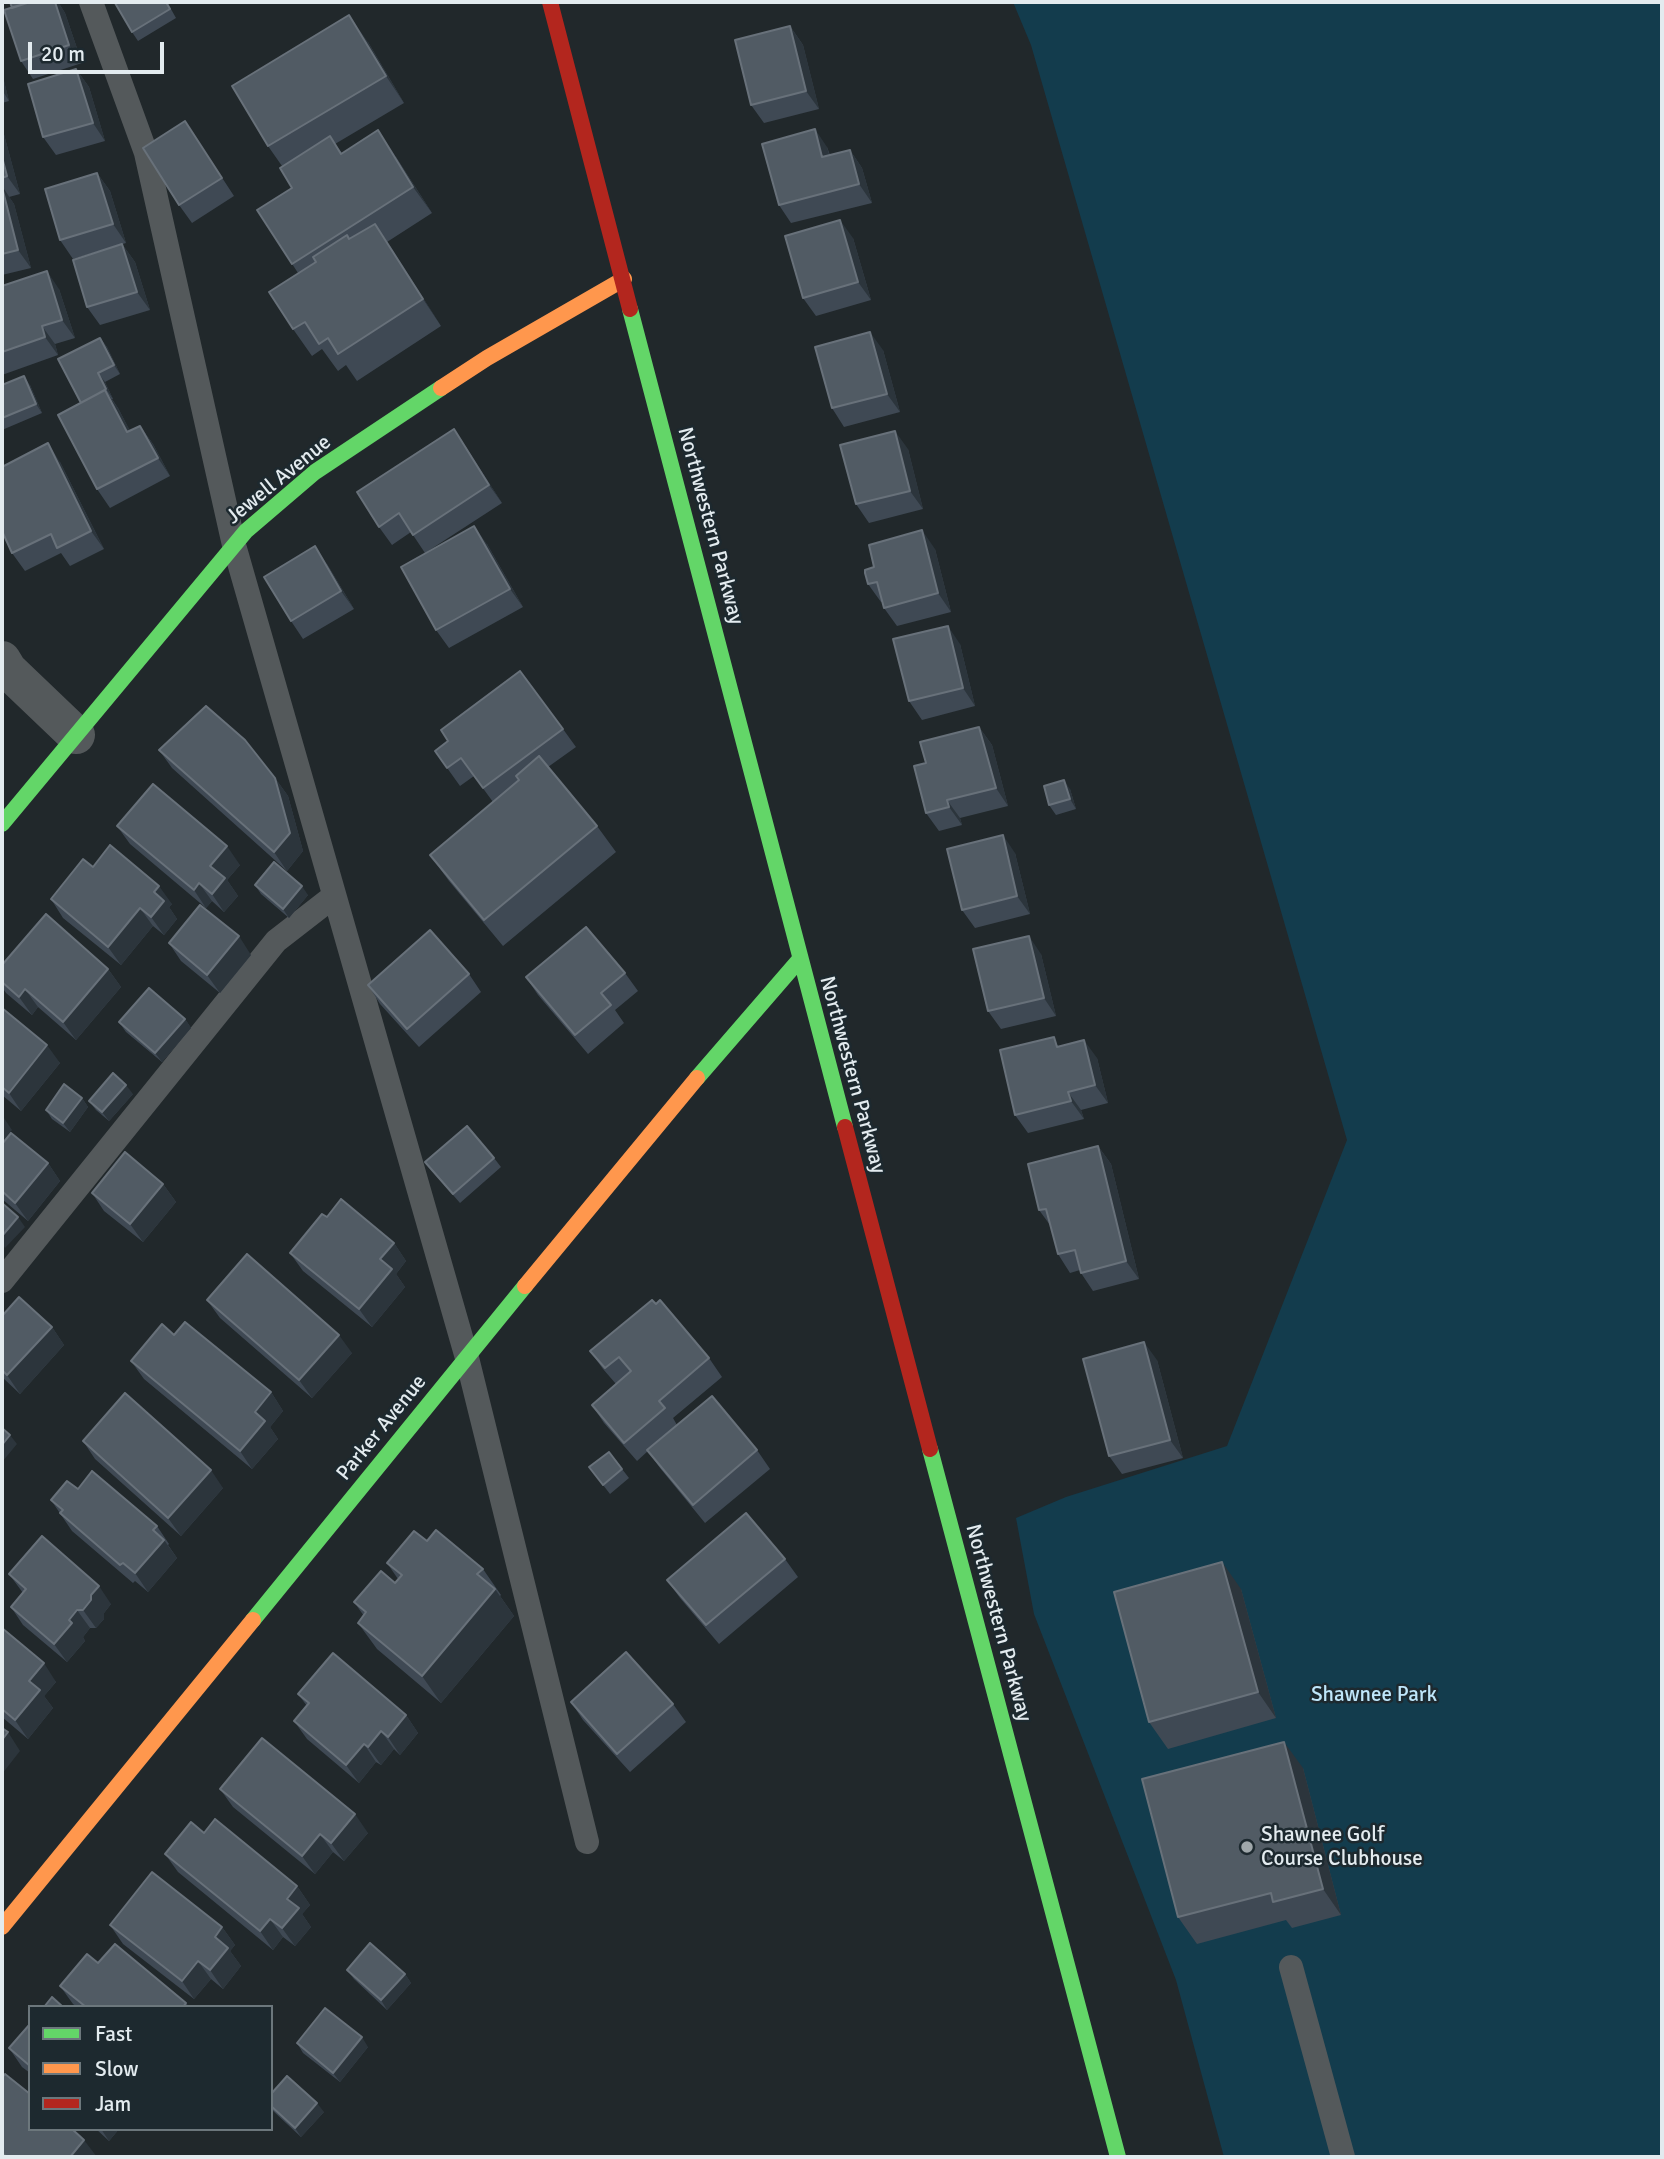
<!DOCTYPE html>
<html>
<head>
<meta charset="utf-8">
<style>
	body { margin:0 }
	#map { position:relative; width:1664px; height:2159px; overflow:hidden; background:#21282b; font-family:Signika,sans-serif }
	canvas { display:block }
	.frame { position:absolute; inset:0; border:4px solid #e3ebef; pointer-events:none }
	.legend { position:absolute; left:28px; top:2005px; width:245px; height:126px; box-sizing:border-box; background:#1d292f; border:2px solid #6c777c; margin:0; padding:9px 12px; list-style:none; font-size:21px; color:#e3ebef }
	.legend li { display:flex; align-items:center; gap:14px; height:35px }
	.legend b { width:35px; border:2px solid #6c777c }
	.scale { position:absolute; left:28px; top:42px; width:136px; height:32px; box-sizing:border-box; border:4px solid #e3ebef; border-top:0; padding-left:9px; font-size:21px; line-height:24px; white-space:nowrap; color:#e3ebef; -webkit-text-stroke:5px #1d292f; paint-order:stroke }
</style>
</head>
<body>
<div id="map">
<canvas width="1664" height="2159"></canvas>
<div class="frame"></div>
<ul class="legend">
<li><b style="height:9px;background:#63d668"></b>Fast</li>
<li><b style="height:9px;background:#ff974d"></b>Slow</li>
<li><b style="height:9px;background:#b3261e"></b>Jam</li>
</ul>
<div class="scale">20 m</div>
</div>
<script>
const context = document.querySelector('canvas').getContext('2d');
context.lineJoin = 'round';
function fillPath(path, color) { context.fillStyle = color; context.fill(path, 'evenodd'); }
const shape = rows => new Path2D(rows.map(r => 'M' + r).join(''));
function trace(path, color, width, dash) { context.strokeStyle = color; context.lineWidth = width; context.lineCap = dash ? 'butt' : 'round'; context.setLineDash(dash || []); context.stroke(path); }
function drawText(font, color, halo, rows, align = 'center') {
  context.font = font + ' Signika,sans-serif'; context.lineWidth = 5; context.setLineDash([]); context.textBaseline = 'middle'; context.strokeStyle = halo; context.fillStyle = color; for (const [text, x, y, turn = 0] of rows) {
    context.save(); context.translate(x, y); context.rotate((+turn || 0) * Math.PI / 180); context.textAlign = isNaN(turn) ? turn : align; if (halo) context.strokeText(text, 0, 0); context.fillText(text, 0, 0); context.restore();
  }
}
const green = shape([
	[1013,2,1662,2,1662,2157,1224,2157,1176,1980,1034,1614,1016,1518,1066,1497,1227,1446,1347,1140,1031,45]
]);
const lane = shape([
	[91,2,146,153,234,545,467,1358,587,1842],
	[2,1281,276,941,334,896],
	[1291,1967,1343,2157]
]);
const street = shape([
	[2,660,8,670,76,735]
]);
const fast = shape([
	[630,309,845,1127],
	[2,824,246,531,315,472,441,388],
	[697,1078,800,959],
	[930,1449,1118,2157],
	[253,1620,525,1286]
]);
const slow = shape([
	[441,388,487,358,624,279],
	[525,1286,697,1078],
	[2,1927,253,1620]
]);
const jam = shape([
	[550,2,630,309],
	[845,1127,930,1449]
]);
const wall = shape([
	[167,2,176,18,138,41,132,32],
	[60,5,65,13,82,63,33,79,21,61],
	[790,26,803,45,819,109,764,123,751,105],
	[368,42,404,103,335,144,342,153,396,157,432,213,387,242,441,326,357,381,346,365,338,371,322,349,312,356,293,329,298,273,257,210,292,188,282,166,268,146],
	[76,69,89,87,105,141,56,155,43,137],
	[2,74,9,101,2,103],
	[185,121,234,196,192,223,179,205],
	[2,127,20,194,9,197,14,204,31,268,2,275],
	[827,147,830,155,850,150,862,168,872,203,791,223,779,205],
	[97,173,110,191,126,243,73,259,60,240],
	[853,238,871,300,816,316,803,298],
	[122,244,135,262,150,310,100,325,87,307],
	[2,286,59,289,75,338,55,344,58,355,2,375],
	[100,338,107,347,120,374,105,382,113,399,112,399,118,408,130,431,140,426,153,444,170,476,110,508,97,489,82,403],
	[883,350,900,412,844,427,832,408],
	[2,385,30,385,42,413,2,430],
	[454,429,502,503,425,553,411,532,392,545,379,527],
	[908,449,923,509,869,523,856,504],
	[60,462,104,549,70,566,61,553,25,571,12,553],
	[487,544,523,607,449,648,436,630],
	[935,549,951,612,897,626,884,608,883,602,881,602,868,584],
	[327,564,354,609,303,639,291,621],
	[960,644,975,706,922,720,909,701],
	[979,727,992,745,1008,806,960,818,962,825,939,831,926,813,926,763],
	[563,729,576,747,548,767,597,826,616,852,503,946,449,881,430,855,493,802,474,776,460,786,435,751],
	[159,750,275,778,288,796,303,851,287,871,172,768],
	[1070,789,1076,809,1056,815,1049,805],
	[117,826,240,865,227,880,238,896,224,912,212,901,206,908,130,844],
	[1015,853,1030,914,975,928,962,910],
	[93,867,172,904,169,907,177,919,164,935,153,926,121,965,63,918,51,899],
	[255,885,308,895,289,918,261,894],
	[169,943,251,955,220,993,181,961],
	[1041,954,1056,1016,1001,1029,988,1011],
	[2,965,108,969,121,987,76,1040,38,1007,32,1015,6,993,2,987],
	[625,973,638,991,615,1010,624,1023,588,1054,538,995,526,977],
	[469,974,481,992,419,1047,380,1004,368,985],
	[2,1008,60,1063,21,1111,2,1095],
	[185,1019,191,1028,162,1062,126,1032,119,1022],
	[1061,1046,1097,1058,1108,1103,1081,1110,1084,1119,1028,1133,1015,1115],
	[133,1094,109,1121,96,1110,89,1101],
	[82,1098,88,1107,70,1132,52,1119,46,1110],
	[2,1144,48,1163,60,1181,28,1221,2,1199],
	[1098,1146,1111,1164,1139,1279,1093,1291,1081,1273,1080,1270,1070,1273,1058,1254,1050,1225,1039,1210],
	[494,1158,501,1167,460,1203,432,1171,425,1162],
	[163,1184,176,1202,143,1242,104,1211,92,1193],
	[327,1217,394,1243,406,1261,396,1274,405,1287,372,1327,303,1271,290,1253],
	[207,1300,352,1353,312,1398,220,1318],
	[2,1316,52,1327,64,1345,20,1394,2,1377],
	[174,1335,271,1392,283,1411,270,1427,278,1439,252,1469,144,1379,131,1361],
	[590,1351,709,1358,722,1377,673,1418,677,1425,757,1450,770,1469,705,1523,660,1468,648,1451,637,1461,604,1423,592,1405,616,1384,603,1369],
	[1157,1360,1183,1458,1122,1474,1109,1456],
	[83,1441,223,1488,181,1536,95,1459],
	[589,1467,622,1469,629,1478,610,1494],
	[78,1489,157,1526,169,1544,168,1545,177,1558,148,1592,135,1581,133,1583,72,1531,51,1500],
	[427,1541,483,1569,501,1595,500,1596,514,1616,441,1703,377,1649,358,1623,364,1616,354,1602,395,1583,398,1579,387,1563],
	[785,1559,798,1577,719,1644,680,1598,667,1580],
	[9,1574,111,1604,104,1613,104,1619,96,1628,90,1628,83,1637,85,1641,67,1662,23,1625,11,1607,23,1593],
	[1241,1589,1276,1718,1168,1749,1149,1722],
	[2,1628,56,1682,44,1696,53,1708,28,1739,2,1717],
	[298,1694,406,1715,418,1733,400,1755,394,1749,381,1765,376,1762,359,1783,307,1739,294,1721,307,1706],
	[571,1702,673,1704,686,1722,630,1772,583,1720],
	[1303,1768,1341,1915,1292,1928,1286,1920,1197,1944,1178,1917],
	[220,1789,368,1833,344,1861,333,1852,315,1874,233,1807],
	[204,1833,297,1886,310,1905,302,1914,311,1927,295,1946,283,1937,273,1950,178,1872,165,1854],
	[110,1925,222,1927,235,1945,230,1951,241,1966,223,1989,211,1979,194,1999,123,1944],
	[98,1963,186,2003,189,2007,77,2007,73,2004,60,1986],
	[347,1970,405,1974,411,1983,387,2010,354,1979],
	[30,2024,30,2073,22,2067,9,2048],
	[297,2043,368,2047,340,2082,303,2053],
	[271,2094,324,2112,301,2137,271,2109],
	[96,2129,119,2129,109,2141]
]);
const shadedWall = shape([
	[55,2,59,2,60,5,65,13,82,63,69,45],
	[349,15,368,42,404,103,386,76],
	[790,26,803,45,819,109,806,91],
	[76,69,89,87,105,141,93,123],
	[2,74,3,76,9,101,2,90],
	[2,127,20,194,7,176,2,157],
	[815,129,827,147,835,175,822,157],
	[378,130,396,157,432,213,413,187],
	[850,150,862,168,872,203,859,184],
	[97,173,110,191,126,243,113,224],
	[2,186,14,204,31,268,18,250],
	[840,220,853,238,871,300,858,282],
	[375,224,393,250,441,326,423,299],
	[122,244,135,262,150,310,137,292],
	[47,271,59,289,75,338,62,320],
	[42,326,55,344,58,355,45,337],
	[870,332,883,350,900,412,887,394],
	[100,338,107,347,120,374,114,365],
	[98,373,105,382,113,399,106,389],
	[24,376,30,385,42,413,36,404],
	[105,390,118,408,140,450,127,432],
	[140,426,153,444,170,476,158,458],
	[454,429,466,447,502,503,489,485],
	[895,431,908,449,923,509,910,491],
	[48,443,60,462,104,549,91,531],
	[474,526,487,544,523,607,510,589],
	[922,530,935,549,951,612,938,593],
	[315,546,327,564,354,609,341,591],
	[948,626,960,644,975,706,963,688],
	[979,727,992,745,1008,806,996,788],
	[275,778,288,796,303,851,287,871,274,852],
	[1064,780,1070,789,1076,809,1070,799],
	[947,800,960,818,962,825,949,807],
	[1003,835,1015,853,1030,914,1017,896],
	[227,846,240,865,227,880,238,896,224,912,212,894,210,866],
	[199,883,212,901,206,908,194,890],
	[159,886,172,904,169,907,177,919,164,935,151,917,154,892],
	[302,886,308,895,289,918,283,909],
	[140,908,153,926,121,965,108,947],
	[239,936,251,955,220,993,207,975],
	[1029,936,1041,954,1056,1016,1044,998],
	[108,969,121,987,76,1040,63,1022],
	[25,989,38,1007,32,1015,19,997],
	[185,1019,191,1028,162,1062,155,1053],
	[1084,1040,1097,1058,1108,1103,1095,1085],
	[47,1045,60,1063,21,1111,9,1093],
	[126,1085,133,1094,109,1121,102,1112],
	[1068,1092,1081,1110,1084,1119,1071,1101],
	[82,1098,88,1107,70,1132,63,1123],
	[2,1115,12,1130,2,1142],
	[1098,1146,1111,1164,1139,1279,1126,1261],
	[48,1163,60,1181,28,1221,15,1203],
	[163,1184,176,1202,143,1242,130,1224],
	[18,1217,25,1227,5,1248,2,1243,2,1236],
	[394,1243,406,1261,396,1274,405,1287,372,1327,359,1309,380,1259],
	[52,1327,64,1345,20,1394,7,1375],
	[339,1335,352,1353,312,1398,299,1380],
	[1144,1342,1157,1360,1183,1458,1170,1440],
	[271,1392,283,1411,270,1427,278,1439,252,1469,240,1451,255,1412],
	[10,1435,17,1444,2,1462,2,1445],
	[211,1470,223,1488,181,1536,168,1518],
	[164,1540,177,1558,148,1592,135,1573],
	[1222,1562,1241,1589,1276,1718,1258,1692],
	[99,1586,111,1604,104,1613,104,1619,96,1628,83,1610,91,1595],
	[495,1589,514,1616,441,1703,422,1676],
	[77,1610,90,1628,83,1637,85,1641,67,1662,54,1644,69,1620],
	[44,1663,56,1682,44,1696,53,1708,28,1739,15,1720,29,1681],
	[406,1715,418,1733,400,1755,388,1737],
	[381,1731,394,1749,381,1765,368,1747],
	[8,1732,20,1751,2,1774,2,1740],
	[1284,1742,1303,1768,1341,1915,1323,1889],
	[364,1744,376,1762,359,1783,346,1765],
	[355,1814,368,1833,344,1861,331,1843],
	[320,1834,333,1852,315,1874,302,1856],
	[297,1886,310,1905,302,1914,311,1927,295,1946,282,1928,287,1899],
	[270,1919,283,1937,273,1950,260,1931],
	[222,1927,235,1945,230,1951,241,1966,223,1989,210,1970,215,1937],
	[198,1961,211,1979,194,1999,182,1981],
	[405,1974,411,1983,387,2010,381,2000],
	[362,2037,368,2047,340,2082,333,2073],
	[317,2103,324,2112,301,2137,295,2128],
	[101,2129,119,2129,109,2141],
	[84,2140,97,2157,70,2157]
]);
const building = shape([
	[10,2,30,2,12,8,10,2],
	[30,2,55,2,69,45,21,61,4,10,30,2],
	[118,2,166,2,170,9,132,32,115,3,118,2],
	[349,15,386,76,268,146,232,86,349,15],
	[790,26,806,91,751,105,735,40,790,26],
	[76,69,93,123,43,137,28,84,76,69],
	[185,121,222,178,179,205,143,148,185,121],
	[815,129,822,157,850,150,859,184,779,205,762,144,815,129],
	[378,130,413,187,292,264,257,210,292,188,280,168,330,136,341,154,378,130],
	[2,157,7,176,2,178,2,157],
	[97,173,113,224,60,240,45,189,97,173],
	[2,187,18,250,2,254,2,187],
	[840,220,858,282,803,298,785,236,840,220],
	[375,224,423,299,338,354,328,338,319,344,305,322,293,329,269,292,316,262,313,257,347,235,349,239,375,224],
	[122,244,137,292,87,307,73,260,122,244],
	[47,271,62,320,42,326,45,337,2,352,2,286,47,271],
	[870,332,887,394,832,408,815,347,870,332],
	[100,338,114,365,98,373,106,389,81,403,58,359,100,338],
	[24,376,36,404,2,418,2,385,24,376],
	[105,390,127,432,140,426,158,458,97,489,58,415,105,390],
	[454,429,489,485,413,535,399,513,379,527,357,492,454,429],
	[895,431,910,491,856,504,840,445,895,431],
	[48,443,91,531,57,548,51,534,12,553,2,531,2,467,48,443],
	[474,526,510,589,436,630,401,567,474,526],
	[922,530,938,593,884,608,877,582,868,584,865,573,865,570,874,567,869,545,922,530],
	[315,546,341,591,291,621,264,577,315,546],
	[948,626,963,688,909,701,893,639,948,626],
	[520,671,563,729,483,788,461,758,447,768,435,751,448,741,441,730,520,671],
	[206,706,245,740,275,778,290,833,274,852,159,750,206,706],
	[979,727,996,788,947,800,949,807,926,813,914,766,926,763,920,742,979,727],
	[539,756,597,826,484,920,430,855,519,780,516,776,539,756],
	[1064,780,1070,799,1049,805,1044,786,1064,780],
	[153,784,227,846,210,866,225,878,212,894,199,883,194,890,117,826,153,784],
	[1003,835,1017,896,962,910,947,849,1003,835],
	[110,845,159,886,154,892,164,901,151,917,140,908,108,947,51,899,83,859,93,867,110,845],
	[274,862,302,886,283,909,255,885,274,862],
	[200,905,239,936,207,975,169,943,200,905],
	[46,914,108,969,63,1022,25,989,19,997,2,982,2,965,46,914],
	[586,927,625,973,601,993,611,1005,575,1035,526,977,586,927],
	[430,930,469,974,407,1029,368,985,430,930],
	[1029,936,1044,998,988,1011,973,949,1029,936],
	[149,988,185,1019,155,1053,119,1022,149,988],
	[2,1008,47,1045,9,1093,2,1087,2,1008],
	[1054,1037,1057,1047,1084,1040,1095,1085,1068,1092,1071,1101,1015,1115,1000,1050,1054,1037],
	[113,1073,126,1085,102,1112,89,1101,113,1073],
	[64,1084,82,1098,63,1123,46,1110,64,1084],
	[467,1126,494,1158,453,1194,425,1162,467,1126],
	[11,1133,48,1163,15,1203,2,1191,2,1144,11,1133],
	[1098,1146,1126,1261,1081,1273,1075,1250,1058,1254,1046,1209,1039,1210,1028,1164,1098,1146],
	[125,1152,163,1184,130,1224,92,1193,125,1152],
	[341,1199,394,1243,380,1259,392,1269,359,1309,290,1253,322,1214,327,1217,341,1199],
	[2,1203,18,1217,2,1236,2,1203],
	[247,1254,339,1335,299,1380,207,1300,247,1254],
	[19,1297,52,1327,7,1375,2,1370,2,1316,19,1297],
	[652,1300,656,1304,660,1300,709,1358,659,1401,665,1408,624,1443,592,1405,631,1371,619,1357,605,1368,590,1351,652,1300],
	[185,1322,271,1392,255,1412,265,1421,240,1451,131,1361,162,1324,174,1335,185,1322],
	[1144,1342,1170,1440,1109,1456,1083,1359,1144,1342],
	[125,1393,211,1470,168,1518,83,1441,125,1393],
	[712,1396,757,1450,693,1505,647,1450,712,1396],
	[2,1428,10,1435,2,1445,2,1428],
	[609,1452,622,1469,603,1485,589,1467,609,1452],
	[92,1471,157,1526,153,1530,164,1540,135,1573,123,1563,120,1565,60,1513,63,1510,51,1500,67,1481,78,1489,92,1471],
	[746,1513,785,1559,706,1625,667,1580,746,1513],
	[436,1530,483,1569,477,1574,495,1589,422,1676,358,1623,366,1612,354,1602,381,1571,395,1583,402,1575,387,1563,414,1531,427,1541,436,1530],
	[42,1536,99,1586,91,1595,91,1600,83,1610,77,1610,69,1620,72,1623,54,1644,11,1607,26,1589,9,1574,42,1536],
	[1222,1562,1258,1692,1149,1722,1114,1592,1222,1562],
	[2,1628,44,1663,29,1681,40,1690,15,1720,2,1709,2,1628],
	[626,1652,673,1704,617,1754,571,1702,626,1652],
	[333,1653,406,1715,388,1737,381,1731,368,1747,364,1744,346,1765,294,1721,309,1703,298,1694,333,1653],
	[2,1728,8,1732,2,1740,2,1728],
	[262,1738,355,1814,331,1843,320,1834,302,1856,220,1789,262,1738],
	[1284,1742,1323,1889,1273,1902,1271,1893,1178,1917,1142,1779,1284,1742],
	[215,1819,297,1886,287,1899,299,1908,282,1928,270,1919,260,1931,165,1854,191,1822,204,1833,215,1819],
	[152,1872,222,1927,215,1937,228,1948,210,1970,198,1961,182,1981,110,1925,152,1872],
	[370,1943,405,1974,381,2000,347,1970,370,1943],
	[115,1944,186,2003,183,2007,86,2007,60,1986,87,1954,98,1963,115,1944],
	[52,1997,63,2007,44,2007,52,1997],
	[325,2008,362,2037,333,2073,297,2043,325,2008],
	[30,2024,30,2066,9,2048,30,2024],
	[5,2074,30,2094,30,2129,72,2129,84,2140,70,2157,7,2157,2,2153,2,2078,5,2074],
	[287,2076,317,2103,295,2128,271,2106,271,2094,287,2076]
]);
const markers = [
	[1247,1847,7,"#9fa7aa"]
];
const streetNames = [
	["Jewell Avenue",279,480,-39],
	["Northwestern Parkway",710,526,75],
	["Northwestern Parkway",852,1075,75],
	["Parker Avenue",382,1428,-51],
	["Northwestern Parkway",998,1623,75]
];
const parkNames = [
	["Shawnee Park",1374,1695]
];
const poiNames = [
	["Shawnee Golf",1261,1835],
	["Course Clubhouse",1261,1859]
];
fillPath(green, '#133c4d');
trace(lane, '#54595b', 24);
trace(street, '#54595b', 38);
trace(fast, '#63d668', 16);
trace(slow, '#ff974d', 16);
trace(jam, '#b3261e', 16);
fillPath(wall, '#3f4954');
fillPath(shadedWall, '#2c353c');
fillPath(building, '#515b64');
trace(building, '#68717a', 2);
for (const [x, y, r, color] of markers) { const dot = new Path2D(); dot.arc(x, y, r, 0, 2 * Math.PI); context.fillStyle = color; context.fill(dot); trace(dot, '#1d292f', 2.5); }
drawText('21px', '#e3ebef', '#1d292f', streetNames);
drawText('21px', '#bfe6fa', '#1d292f', parkNames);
drawText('21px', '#e3ebef', '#1d292f', poiNames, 'left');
</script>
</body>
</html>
